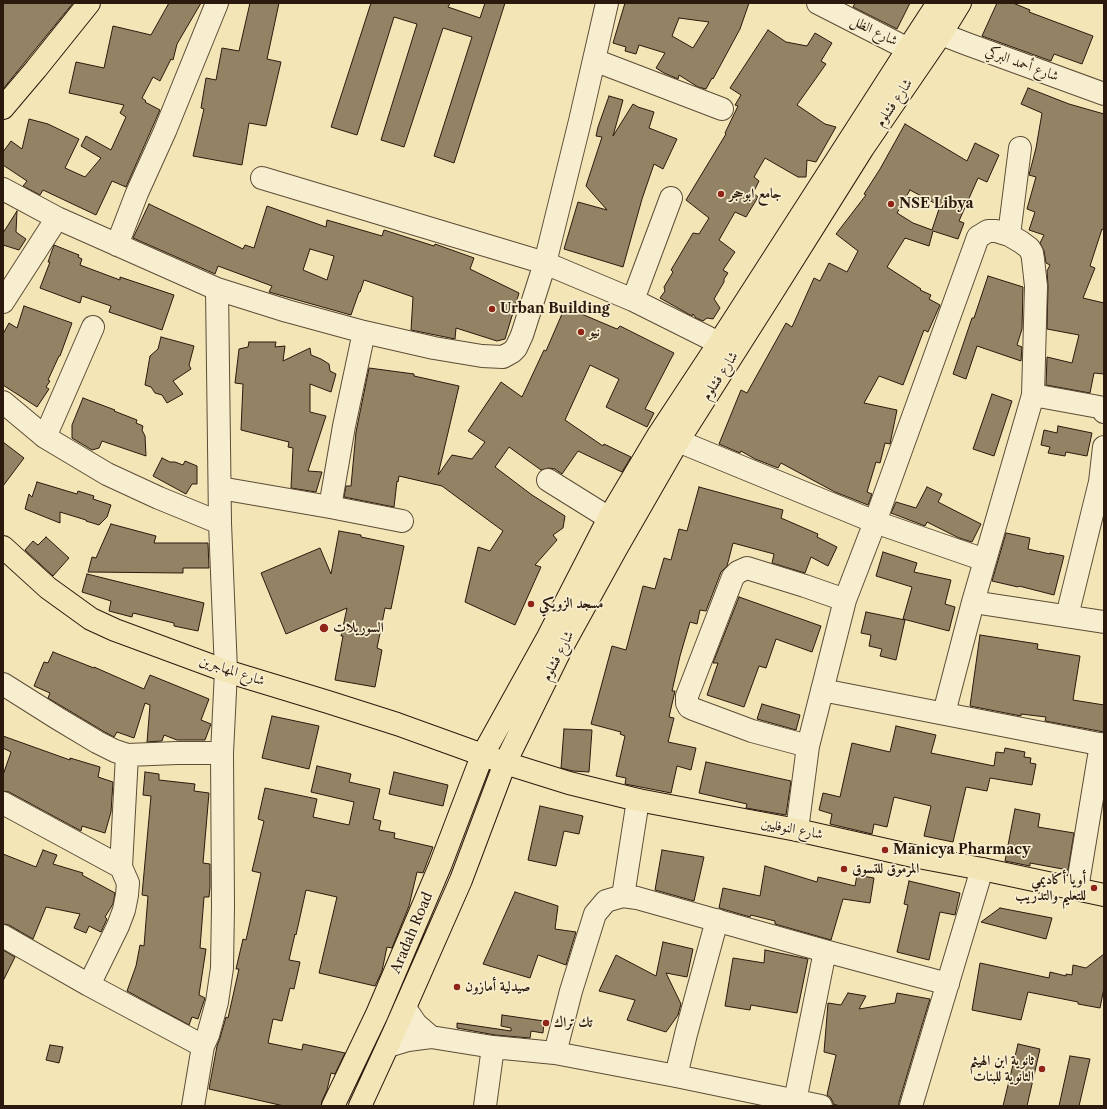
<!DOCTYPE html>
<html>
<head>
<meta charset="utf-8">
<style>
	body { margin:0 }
	#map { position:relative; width:1107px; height:1109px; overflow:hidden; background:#f3e5b5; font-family:"Libre Caslon Text",serif }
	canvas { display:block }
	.frame { position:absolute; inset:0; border:4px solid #2b190d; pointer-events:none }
</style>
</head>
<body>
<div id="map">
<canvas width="1107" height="1109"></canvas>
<div class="frame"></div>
</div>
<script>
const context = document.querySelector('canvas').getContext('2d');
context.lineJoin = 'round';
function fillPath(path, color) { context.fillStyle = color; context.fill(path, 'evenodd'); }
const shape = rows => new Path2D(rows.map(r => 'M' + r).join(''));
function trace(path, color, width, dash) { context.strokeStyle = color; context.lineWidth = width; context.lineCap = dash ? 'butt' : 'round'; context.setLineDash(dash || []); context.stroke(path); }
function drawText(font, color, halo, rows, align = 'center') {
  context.font = font + ' "Libre Caslon Text",Amiri,serif'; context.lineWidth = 3.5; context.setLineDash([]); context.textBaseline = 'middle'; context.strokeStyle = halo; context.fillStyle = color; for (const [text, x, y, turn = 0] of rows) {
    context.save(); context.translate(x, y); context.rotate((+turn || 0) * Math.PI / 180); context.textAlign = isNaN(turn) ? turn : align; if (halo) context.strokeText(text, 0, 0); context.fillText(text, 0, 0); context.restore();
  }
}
const building = shape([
	[3,3,73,3,3,89,3,3],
	[169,3,201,3,177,44,173,60,171,59,160,81,153,77,142,98,146,101,145,102,160,110,126,187,112,181,96,215,43,190,40,195,23,186,27,181,3,165,3,152,11,141,22,149,29,119,48,124,79,139,65,168,85,177,101,158,81,146,86,136,111,150,126,117,120,113,124,105,69,93,76,62,104,68,113,26,151,35,169,3],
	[250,3,279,3,267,59,281,62,266,126,249,123,242,165,193,156,204,109,201,108,206,78,216,80,222,48,239,51,250,3],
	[371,3,450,3,448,7,480,18,485,3,505,3,454,163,434,156,472,37,443,28,404,147,381,140,417,24,394,17,357,135,331,127,371,3],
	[625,3,749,3,740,29,713,79,712,78,706,89,698,87,679,75,678,79,664,73,656,68,665,53,639,45,636,54,625,51,626,47,613,43,625,3],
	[679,18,709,22,693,48,672,36,679,18],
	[855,3,910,3,897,29,853,7,855,3],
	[997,3,1013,3,1030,10,1029,12,1093,36,1082,64,1054,54,1051,61,982,36,997,3],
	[768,30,786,42,807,46,815,33,832,43,821,61,826,64,797,105,825,124,836,127,816,162,807,160,806,177,798,177,765,158,754,177,759,181,753,193,758,197,746,217,735,212,719,240,735,252,723,270,728,273,724,279,724,282,714,299,720,308,713,319,707,318,703,321,696,318,693,314,692,316,660,298,665,291,664,287,673,272,671,270,693,233,699,234,709,218,686,200,726,134,725,133,738,106,735,105,741,95,730,88,768,30],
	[1028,88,1069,104,1104,114,1104,230,1102,229,1090,266,1095,268,1083,298,1104,303,1104,374,1094,373,1090,393,1046,385,1047,357,1072,363,1079,335,1047,329,1048,286,1047,271,1050,265,1046,263,1044,251,1040,243,1044,235,1029,230,1035,212,1027,209,1036,177,1029,175,1036,148,1042,113,1021,104,1028,88],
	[609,96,623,100,613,136,633,104,638,107,654,112,649,128,677,139,663,169,654,164,642,199,623,267,564,249,578,202,607,210,586,186,602,137,596,136,598,127,609,96],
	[905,124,967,161,975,143,999,155,987,182,978,178,959,221,964,223,958,239,933,231,929,246,905,238,887,267,921,289,920,290,931,295,929,299,940,305,928,332,924,330,903,385,879,376,864,403,897,410,890,444,885,443,880,463,876,462,867,492,872,494,868,505,835,492,781,463,778,468,755,459,741,451,740,453,719,444,741,390,747,393,786,323,792,327,814,278,820,281,829,263,847,272,858,251,836,234,866,195,864,194,880,169,905,124],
	[910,190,940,206,932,230,913,223,897,213,910,190],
	[149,204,243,249,245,245,254,248,267,206,326,227,327,220,382,236,384,230,434,246,435,244,474,258,470,269,519,293,505,339,497,341,456,328,455,339,411,330,413,297,364,280,360,292,359,292,351,315,269,292,272,286,218,266,215,274,133,238,149,204],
	[310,249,334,256,327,280,303,270,310,249],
	[17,211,16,232,26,239,19,250,3,245,3,233,17,211],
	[54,245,79,255,78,257,82,259,80,265,120,280,120,277,174,295,162,330,109,312,111,306,82,296,80,303,40,288,50,262,48,262,54,245],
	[988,276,1023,287,1022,329,1017,345,1022,347,1021,361,977,346,966,379,953,374,972,318,974,318,988,276],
	[24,306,72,323,60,356,59,356,48,380,50,381,46,387,49,389,37,407,3,385,3,334,9,323,17,328,24,306],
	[565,307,617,329,620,326,674,353,645,409,654,413,647,427,606,407,619,379,590,365,565,420,603,446,604,444,631,457,622,472,578,451,562,474,555,469,549,468,541,470,509,447,495,467,532,495,565,516,563,528,553,535,557,540,535,565,541,567,515,625,465,602,478,547,490,551,503,531,442,486,399,476,398,482,397,481,394,507,344,497,346,486,351,486,356,432,369,368,414,374,414,376,459,386,438,475,452,455,472,459,485,442,468,431,501,382,522,397,544,350,546,351,565,307],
	[161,337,194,346,189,365,191,369,173,381,183,394,167,403,162,395,155,393,151,387,145,385,150,356,158,349,161,337],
	[249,342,276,342,275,347,285,346,283,361,310,348,311,355,321,359,329,364,330,371,336,374,331,392,310,384,310,412,326,416,308,471,322,472,316,492,291,488,293,448,288,447,289,442,241,430,243,384,235,383,239,349,248,347,249,342],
	[992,394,1012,401,994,456,973,449,992,394],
	[83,398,115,410,114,411,137,420,136,423,143,426,142,430,145,436,146,456,102,441,99,448,92,450,72,438,72,425,83,398],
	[1058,426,1092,433,1087,456,1066,452,1065,456,1048,453,1050,447,1041,445,1044,430,1057,433,1058,426],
	[3,442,24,458,3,486,3,442],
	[162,458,170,462,175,462,183,465,185,461,197,466,197,484,192,484,186,494,153,476,162,458],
	[37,482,77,494,78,491,94,496,93,499,111,505,107,517,99,525,86,521,86,520,60,512,60,523,25,509,29,494,32,497,37,482],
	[699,487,783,510,781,518,818,534,817,537,837,547,828,566,811,557,805,573,772,563,774,554,733,543,727,566,721,572,706,611,700,610,697,624,690,622,680,656,672,691,675,691,669,717,674,718,668,742,696,748,691,770,677,766,671,793,625,784,626,778,616,776,625,736,620,734,621,732,591,724,612,646,626,650,643,586,655,589,664,558,671,560,679,529,687,531,699,487],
	[927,487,942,494,938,502,981,524,972,542,959,538,927,522,925,526,891,513,896,502,916,508,927,487],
	[111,524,156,536,154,543,208,543,209,568,183,568,183,573,88,572,92,557,96,558,111,524],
	[339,531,361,535,361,537,404,546,391,609,385,608,377,648,382,650,375,687,335,680,343,636,341,636,347,608,286,634,261,573,320,548,331,574,339,531],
	[1006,533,1030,538,1028,549,1050,554,1050,553,1064,556,1054,595,1019,586,1018,587,992,581,1006,533],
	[46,537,69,558,53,576,25,550,33,541,38,545,46,537],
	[883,552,917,563,914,572,951,580,945,604,955,607,949,631,903,619,912,587,876,576,883,552],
	[87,574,204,603,198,631,174,626,174,623,133,613,132,617,109,611,111,601,82,592,87,574],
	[739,597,821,626,812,652,776,639,766,668,759,666,744,707,707,695,718,663,713,663,739,597],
	[866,612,905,620,896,660,880,656,882,649,869,646,871,635,861,633,866,612],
	[980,635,1038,644,1037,649,1080,656,1073,700,1104,705,1104,732,1045,721,1046,717,1021,714,1021,716,970,706,980,635],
	[53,652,94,668,94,667,144,689,150,675,209,699,201,720,211,724,205,740,177,740,164,735,162,741,147,742,150,705,145,703,134,738,117,732,114,737,103,731,48,698,50,693,34,686,44,662,48,663,53,652],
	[762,704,800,715,796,730,757,719,762,704],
	[272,716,319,726,309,769,262,758,272,716],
	[896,726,936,735,931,753,994,766,996,752,1004,753,1005,748,1025,752,1024,757,1031,758,1030,763,1036,764,1032,785,990,778,987,791,966,787,953,842,924,836,931,806,894,797,887,827,874,824,872,834,830,824,832,814,819,810,823,793,840,797,852,743,890,752,896,726],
	[564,729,592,730,589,772,573,771,561,768,564,729],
	[3,736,70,760,70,758,100,767,98,777,113,782,111,812,105,833,82,826,81,831,9,792,3,791,3,775,11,752,3,748,3,736],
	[706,762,791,781,786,815,746,808,747,804,699,793,706,762],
	[317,766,351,774,349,782,380,789,373,819,381,821,379,830,395,833,394,838,433,847,423,873,417,872,409,906,392,948,387,947,382,971,375,986,319,973,337,897,306,890,296,935,295,934,289,960,300,962,294,989,290,988,282,1021,273,1019,268,1043,302,1050,303,1044,345,1053,335,1074,331,1073,327,1090,322,1101,321,1106,284,1106,209,1089,217,1046,220,1038,226,1017,228,1018,239,969,236,969,243,939,246,940,261,873,252,871,264,821,258,819,265,788,317,799,313,817,349,825,354,802,311,792,317,766],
	[145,772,159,774,159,780,195,784,194,791,209,793,203,863,210,864,210,887,209,897,204,897,200,948,206,949,199,995,205,998,198,1019,192,1017,189,1025,127,991,136,966,140,945,144,946,148,896,142,895,151,796,143,795,145,772],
	[394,772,448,785,443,806,389,794,394,772],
	[540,806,583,816,579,834,564,831,556,866,528,860,540,806],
	[1015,809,1040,814,1038,827,1074,833,1068,870,1030,863,1030,866,1005,861,1015,809],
	[43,850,57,855,53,864,83,873,82,875,115,893,113,904,105,917,107,919,101,932,89,926,86,933,74,928,80,914,46,907,33,939,9,925,3,924,3,854,36,867,43,850],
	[662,850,704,857,694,901,655,890,662,850],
	[765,866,817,882,818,877,855,886,857,875,874,878,870,903,843,899,831,940,775,924,775,921,751,915,750,917,719,908,723,888,760,896,765,866],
	[909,881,960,893,955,915,940,912,929,960,897,952,908,905,904,904,909,881],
	[515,892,558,906,555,929,576,932,566,965,538,955,530,978,483,964,515,892],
	[1000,908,1052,918,1046,939,981,922,1000,908],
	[663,942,693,949,687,977,666,973,681,1004,678,1015,666,1032,627,1020,635,1000,599,991,616,955,656,976,663,942],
	[3,950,15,957,3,981,3,950],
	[765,950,808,959,797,1013,751,1005,750,1010,725,1006,733,958,764,963,765,950],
	[1104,954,1104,988,1100,1008,1078,1004,1078,1002,1028,992,1021,1020,972,1010,980,963,1049,978,1050,972,1066,976,1066,974,1072,975,1073,965,1086,968,1104,954],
	[848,993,866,996,859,1009,895,1003,897,993,930,999,922,1025,899,1102,899,1106,840,1106,833,1104,833,1102,830,1097,827,1095,836,1055,824,1052,828,1003,841,1005,848,993],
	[502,1015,544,1021,543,1033,531,1031,530,1038,495,1035,457,1028,457,1023,511,1031,511,1028,501,1026,502,1015],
	[1018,1044,1040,1049,1027,1106,1003,1106,1018,1044],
	[50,1045,63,1047,59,1063,46,1060,50,1045],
	[1070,1056,1090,1059,1079,1106,1059,1106,1070,1056]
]);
const minor = shape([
	[818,3,908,49],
	[941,34,967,44,1104,94],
	[594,60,722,109],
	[262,178,545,263,633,300,719,343],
	[3,189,57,218,217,289,287,311,364,332,434,348,482,356,503,357,512,352,516,348,522,335,545,263,580,121,607,3],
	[1009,235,1020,148],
	[117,245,137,193,165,131,217,3],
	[633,300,671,198],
	[3,302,57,218],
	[1033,395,1099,407,1102,409,1104,412],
	[3,402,45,437,107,474,159,498,220,523],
	[45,437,93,327],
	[678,441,875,522,985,560],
	[548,480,609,518],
	[220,488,330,507,402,521],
	[330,507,344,426,364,332],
	[973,602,1104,622],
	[1067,616,1100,482,1104,447],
	[3,684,57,718,97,742,115,751,127,755,177,753,222,753],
	[822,690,1104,745],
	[808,746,752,731,693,709,689,707,687,703,687,696,733,577,738,572,747,568,805,586,845,600],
	[3,803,121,867],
	[797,830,808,746,845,600,875,522,978,237,988,231,996,231,1009,235,1021,242,1029,248,1032,253,1033,259,1036,286,1033,395,973,602,944,713],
	[1077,889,1101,744],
	[623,896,638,800],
	[3,936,89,985,203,1046],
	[89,985,118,926,124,910,127,895,128,883,121,867,127,755],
	[405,1008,416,1024,431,1037],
	[388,1046,408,1040,431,1037,493,1047,485,1106],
	[493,1047,555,1053,676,1076,821,1106],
	[555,1053,571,991,595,914,606,901,623,896,637,898,825,951,948,984],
	[676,1076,686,1034,717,920],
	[795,1101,825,951],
	[193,1106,203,1046,208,1035,217,1002,222,968,223,906,222,753,226,671,220,523,217,289],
	[911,1106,982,869]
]);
const major = shape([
	[3,108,36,69,89,3],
	[3,547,48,588,91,619,115,630,226,671,328,702,397,724,505,763,569,783,638,800,797,830,913,856,982,869,1104,895],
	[333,1106,377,1014,440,866,482,756,548,637,609,518,659,434,719,343,908,49,938,3],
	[360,1106,395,1030,461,880,505,763,562,647,616,549,678,441,770,296,863,148,941,34,960,3]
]);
const markers = [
	[721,194,4,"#8f2418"],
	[891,204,4,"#8f2418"],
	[492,309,4,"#8f2418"],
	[581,332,4,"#8f2418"],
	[531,604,4,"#8f2418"],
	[324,628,5,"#8f2418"],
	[885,850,4,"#8f2418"],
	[844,869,4,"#8f2418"],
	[1094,888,4,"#8f2418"],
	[457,987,4,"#8f2418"],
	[546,1023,4,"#8f2418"],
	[1042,1069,4,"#8f2418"]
];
const streetNames = [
	["شارع الظل",874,31,26],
	["شارع أحمد البركي",1022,64,20],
	["شارع فشلوم",894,103,-56],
	["شارع فشلوم",720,376,-57],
	["شارع فشلوم",558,656,-63],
	["شارع المهاجرين",232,671,18],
	["شارع النوفليين",792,829,11],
	["Aradah Road",412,933,-67]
];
const poiNames = [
	["جامع ابوحجر",729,194],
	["NSE Libya",899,204],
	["Urban Building",500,309],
	["نيو",589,332],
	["مسجد الزويكي",539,604],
	["السوريلات",333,628],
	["Manicya Pharmacy",893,850],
	["المرموق للتسوق",852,869],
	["أويا أكاديمي",1086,880,"right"],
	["للتعليم والتدريب",1086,896,"right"],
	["صيدلية أمازون",465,987],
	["تك تراك",554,1023],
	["ثانوية ابن الهيثم",1034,1061,"right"],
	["الثانوية للبنات",1034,1077,"right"]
];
fillPath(building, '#938364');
trace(building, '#2b190d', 1);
trace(minor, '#5d4c37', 24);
trace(major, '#2b190d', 24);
trace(minor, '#f7eecf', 22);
trace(major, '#f3e5b5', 22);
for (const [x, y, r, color] of markers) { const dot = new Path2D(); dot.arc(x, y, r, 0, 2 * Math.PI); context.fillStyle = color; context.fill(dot); trace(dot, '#f7eecf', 1.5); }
drawText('14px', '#2b190d', '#f7eecf', streetNames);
drawText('bold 14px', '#2b190d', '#f7eecf', poiNames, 'left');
</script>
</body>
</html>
